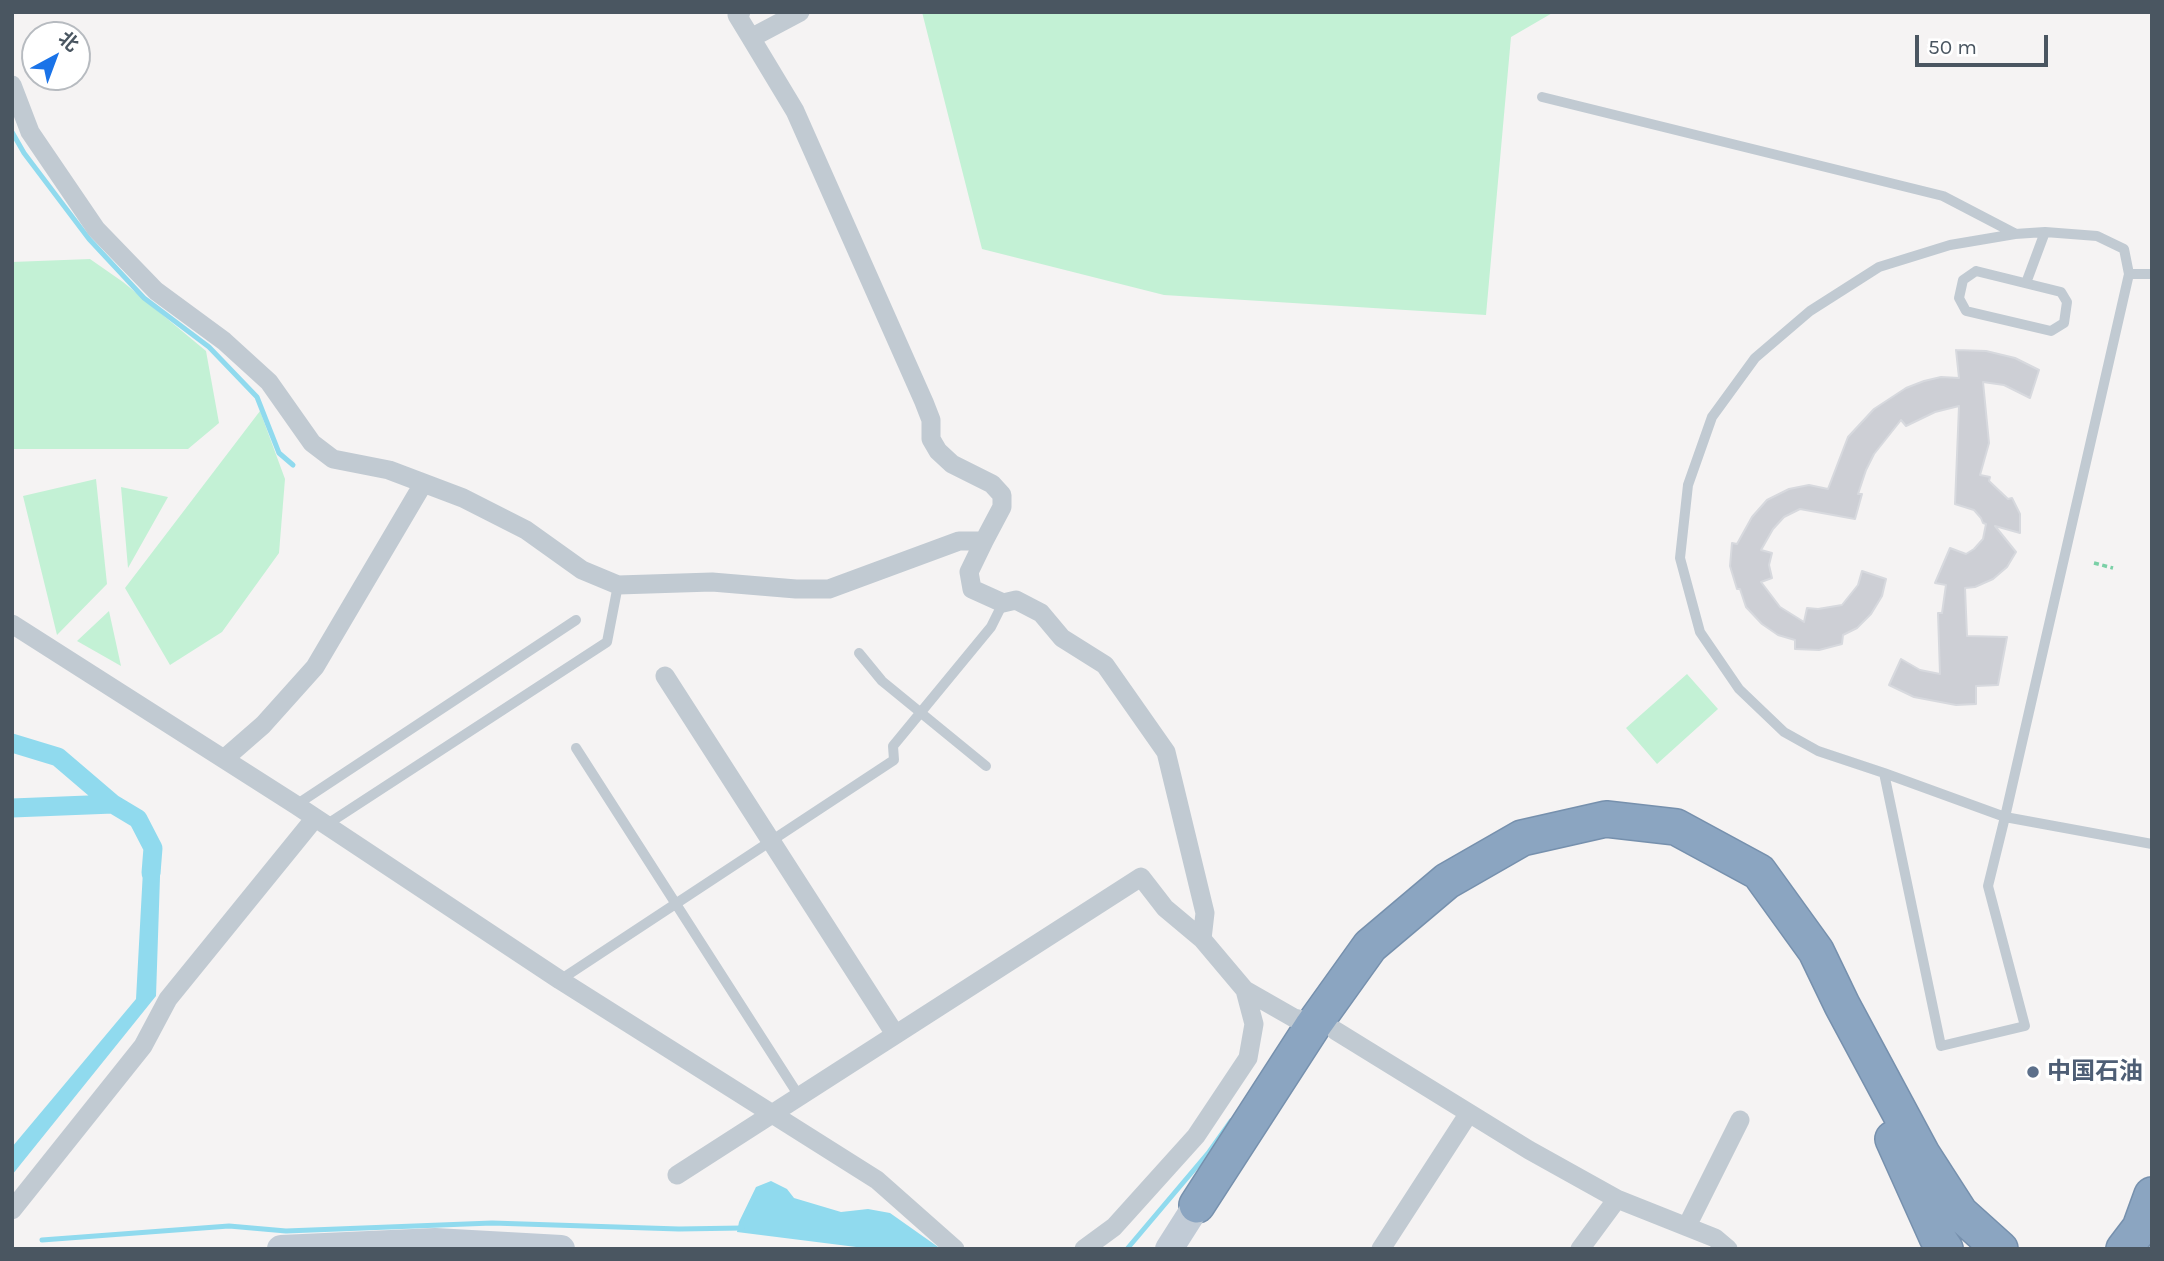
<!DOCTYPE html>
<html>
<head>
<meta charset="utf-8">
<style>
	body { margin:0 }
	#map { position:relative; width:2164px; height:1261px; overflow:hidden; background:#f5f3f3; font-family:Karla,"Noto Sans SC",sans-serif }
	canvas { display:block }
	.frame { position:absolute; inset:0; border:14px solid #4a5661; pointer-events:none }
	.north { position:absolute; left:21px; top:21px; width:70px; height:70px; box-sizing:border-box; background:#fff; border:2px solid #b7bbc0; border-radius:50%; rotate:41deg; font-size:19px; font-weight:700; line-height:28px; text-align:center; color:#4a5661 }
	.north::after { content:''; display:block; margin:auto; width:24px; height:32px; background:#1a73e8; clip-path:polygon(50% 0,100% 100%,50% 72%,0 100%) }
	.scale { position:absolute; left:1915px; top:35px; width:133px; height:32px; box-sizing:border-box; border:4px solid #4a5661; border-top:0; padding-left:9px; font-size:21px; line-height:24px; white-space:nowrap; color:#4a5661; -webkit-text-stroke:5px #fff; paint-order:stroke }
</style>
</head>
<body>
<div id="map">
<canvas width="2164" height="1261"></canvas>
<div class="frame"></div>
<div class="north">北</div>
<div class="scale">50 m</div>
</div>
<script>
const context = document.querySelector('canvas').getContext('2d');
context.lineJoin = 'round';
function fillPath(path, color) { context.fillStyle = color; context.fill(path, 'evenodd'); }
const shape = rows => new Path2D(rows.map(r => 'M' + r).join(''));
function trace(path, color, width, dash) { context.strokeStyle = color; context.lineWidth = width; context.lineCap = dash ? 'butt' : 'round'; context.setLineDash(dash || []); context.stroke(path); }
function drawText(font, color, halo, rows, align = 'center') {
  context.font = font + ' Karla,"Noto Sans SC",sans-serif'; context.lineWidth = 7; context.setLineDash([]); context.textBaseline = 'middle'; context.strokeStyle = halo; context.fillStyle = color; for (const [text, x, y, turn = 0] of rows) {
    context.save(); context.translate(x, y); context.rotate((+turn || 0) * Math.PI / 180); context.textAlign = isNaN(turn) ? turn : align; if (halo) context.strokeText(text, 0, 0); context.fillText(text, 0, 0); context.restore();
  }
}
const green = shape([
	[922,12,1554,12,1511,37,1486,315,1164,295,982,249],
	[90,259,123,282,206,351,219,423,188,449,12,449,12,262],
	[260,411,285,479,279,553,222,632,170,665,125,588],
	[96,479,107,584,57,635,23,496],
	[121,487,168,497,128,568],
	[109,611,121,666,77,641],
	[1687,674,1718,709,1657,764,1626,728]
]);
const water = shape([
	[161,847,156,996,12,1175,12,1147,136,999,144,852],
	[771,1181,787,1189,794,1198,841,1212,868,1209,890,1213,941,1249,872,1249,737,1232,739,1222,756,1187]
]);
const stream = shape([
	[12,132,24,153,89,239,144,298,209,347,257,397,279,453,293,465],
	[42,1240,229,1226,286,1231,492,1223,679,1229,742,1228],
	[1127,1249,1209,1152,1231,1121]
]);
const canal = shape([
	[12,743,58,757,113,804],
	[12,808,113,804,138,819,153,848,151,873]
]);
const building = shape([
	[1956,350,1986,351,2015,358,2039,370,2030,398,2004,385,1983,382,1989,443,1980,475,1990,477,1989,481,2008,499,2012,498,2020,514,2020,533,1995,526,2016,552,2007,567,1993,579,1975,587,1965,588,1967,636,2007,637,1998,685,1976,686,1976,704,1956,705,1914,697,1889,685,1901,659,1920,670,1940,674,1938,613,1942,613,1946,585,1935,583,1950,548,1966,554,1974,549,1983,539,1986,524,1983,523,1981,518,1974,510,1955,504,1959,406,1935,412,1906,426,1901,420,1874,454,1866,470,1858,494,1862,494,1855,519,1800,509,1784,517,1773,529,1761,550,1772,553,1769,565,1772,578,1761,582,1780,607,1804,622,1807,608,1818,609,1842,605,1858,585,1862,571,1886,579,1882,596,1871,614,1857,628,1843,635,1842,644,1819,650,1795,649,1795,640,1778,635,1762,624,1746,607,1740,589,1737,589,1730,566,1732,543,1737,544,1752,517,1767,500,1789,489,1809,485,1828,489,1848,437,1874,409,1906,388,1924,381,1941,377,1959,378,1956,350]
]);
const path = shape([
	[2094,563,2113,568]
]);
const lane = shape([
	[1542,97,1943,196,2014,233],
	[1976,271,2061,292,2067,302,2064,323,2051,331,1966,311,1959,298,1963,280,1976,271],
	[2129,274,2152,274],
	[2026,283,2045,232],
	[859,653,882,681,986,766],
	[576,748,799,1096],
	[1884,773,1941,1046,2025,1026,1988,886,2005,817,2129,274,2124,249,2097,236,2045,232,2015,234,1950,245,1879,267,1810,311,1755,358,1712,417,1688,485,1680,558,1700,632,1739,689,1784,732,1818,751,1884,773,2005,817,2152,844],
	[296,805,576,620],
	[326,825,607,642,618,585],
	[560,980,894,760,893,746,991,627,1003,603]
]);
const street = shape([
	[741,12,737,15,751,38],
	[12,85,30,132,96,229,156,291,224,341,269,382,312,443,333,459,389,470,463,498,526,530,582,570,618,585,712,582,796,589,829,589,959,541,984,541,1002,507,1002,495,992,484,952,464,938,451,931,439,931,420,924,402,795,111,751,38,800,12],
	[984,541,969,572,972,589,1003,603,1016,600,1041,613,1062,638,1105,665,1166,752,1205,913,1202,939],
	[12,624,296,805,560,980,877,1180,955,1249],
	[665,676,895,1034],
	[224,759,263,725,315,667,423,484],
	[1245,990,1294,1018,1309,1022],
	[1336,1031,1529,1150,1617,1199,1715,1238,1728,1249],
	[677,1175,1141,877,1165,908,1202,939,1245,990,1254,1024,1248,1058,1196,1136,1114,1227,1084,1249],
	[12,1210,143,1046,168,999,315,818],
	[1687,1226,1740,1120],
	[1381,1249,1469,1113],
	[1580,1249,1617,1199]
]);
const secondary = shape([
	[281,1249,435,1242,561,1249],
	[1169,1249,1197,1205]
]);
const highway = shape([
	[1893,1139,1937,1237,1945,1249],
	[1197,1205,1312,1027,1370,946,1447,881,1522,838,1606,819,1676,827,1759,872,1816,951,1842,1005,1922,1154,1960,1213,2000,1249],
	[2124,1249,2140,1228,2152,1195]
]);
const markers = [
	[2033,1072,7,"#5c6f8a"]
];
const serviceNames = [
	["中国石油",2047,1072]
];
fillPath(green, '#c3f1d5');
fillPath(water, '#90daee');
trace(stream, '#90daee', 5);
trace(canal, '#90daee', 19);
fillPath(building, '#cdcfd5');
trace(building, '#d7d9de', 2);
trace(highway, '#7690ad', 38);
trace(path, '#7ad0a6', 3.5, [5, 3.5]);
trace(lane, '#c1cad2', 10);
trace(street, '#c1cad2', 19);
trace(secondary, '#c1cbd6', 28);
trace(highway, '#8ba5c1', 35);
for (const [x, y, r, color] of markers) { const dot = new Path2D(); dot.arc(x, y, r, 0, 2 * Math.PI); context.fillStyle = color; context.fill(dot); trace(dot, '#fff', 2.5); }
drawText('bold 24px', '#4e5e75', '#fff', serviceNames, 'left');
</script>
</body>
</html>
